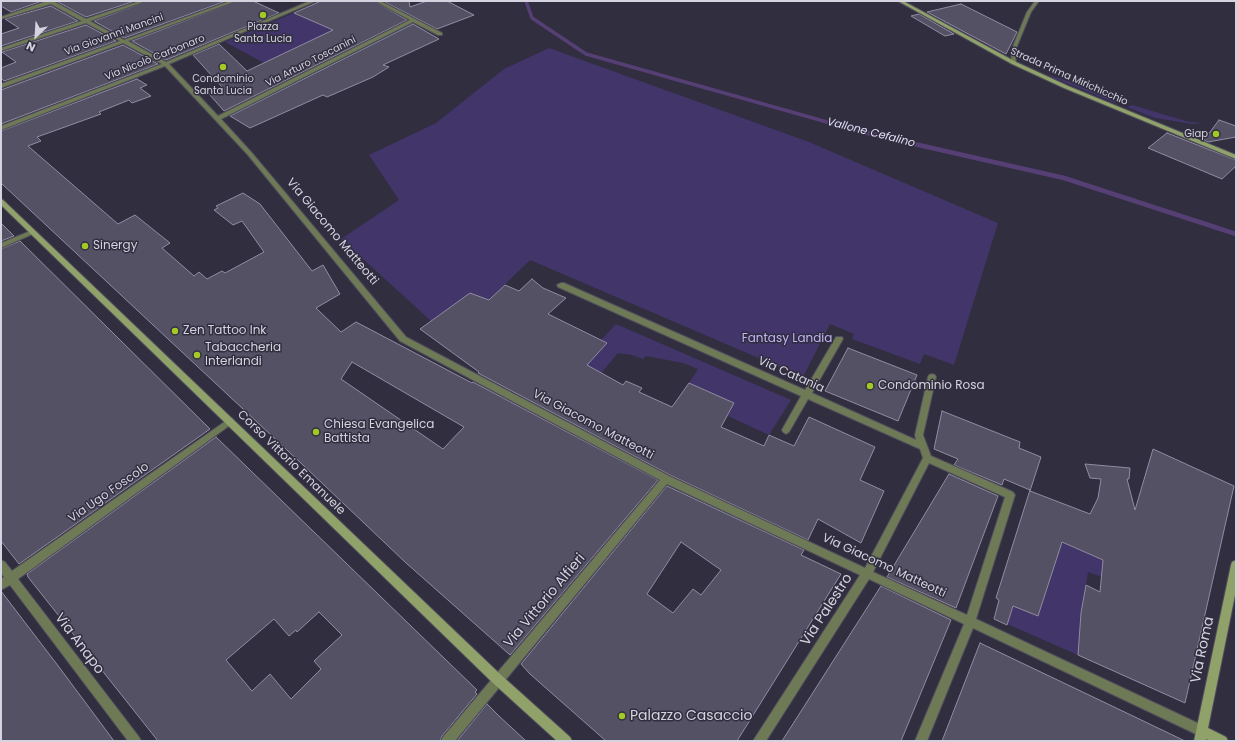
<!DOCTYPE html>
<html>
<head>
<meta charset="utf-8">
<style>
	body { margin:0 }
	#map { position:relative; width:1237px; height:742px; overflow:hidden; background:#312e40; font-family:Poppins,sans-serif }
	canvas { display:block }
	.frame { position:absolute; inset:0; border:2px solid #d5d3df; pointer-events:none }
	.north { position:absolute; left:16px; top:16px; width:40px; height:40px; -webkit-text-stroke:3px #312e40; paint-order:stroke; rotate:205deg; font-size:11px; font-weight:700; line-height:16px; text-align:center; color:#d5d3df }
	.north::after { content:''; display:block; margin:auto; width:14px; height:18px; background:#d5d3df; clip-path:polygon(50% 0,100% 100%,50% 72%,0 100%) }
</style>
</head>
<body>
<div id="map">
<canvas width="1237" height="742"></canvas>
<div class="frame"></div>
<div class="north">N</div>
</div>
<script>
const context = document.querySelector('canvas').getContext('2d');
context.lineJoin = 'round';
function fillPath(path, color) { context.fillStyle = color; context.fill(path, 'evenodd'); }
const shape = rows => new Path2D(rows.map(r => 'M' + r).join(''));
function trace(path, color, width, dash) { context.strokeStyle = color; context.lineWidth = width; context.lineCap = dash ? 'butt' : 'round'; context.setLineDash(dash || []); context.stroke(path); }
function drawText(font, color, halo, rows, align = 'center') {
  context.font = font + ' Poppins,sans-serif'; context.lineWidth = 3; context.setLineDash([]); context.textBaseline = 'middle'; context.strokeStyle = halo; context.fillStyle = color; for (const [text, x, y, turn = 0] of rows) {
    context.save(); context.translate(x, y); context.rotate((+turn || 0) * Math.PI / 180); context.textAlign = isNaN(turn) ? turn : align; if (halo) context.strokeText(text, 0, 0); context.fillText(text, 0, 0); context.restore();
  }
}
const green = shape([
	[294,13,333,30,264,63,225,42],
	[549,48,809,142,998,223,954,365,924,354,920,364,852,339,854,334,830,324,803,377,530,260,489,300,470,293,431,321,341,239,399,200,369,155,436,123,504,69],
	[1046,74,1133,102,1121,101,1115,103,1054,78],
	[1132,105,1189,122,1204,123,1192,124,1155,118,1127,107],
	[616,324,791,400,769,435,728,416,734,403,689,383,698,369,683,363,646,356,643,359,632,355,618,353,592,384,576,377,607,343,601,340],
	[1062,542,1103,560,1102,577,1088,572,1081,613,1078,655,1007,624,1013,606,1038,616]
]);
const streamFar1 = shape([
	[526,1,532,18,586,54,834,124]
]);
const stream = shape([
	[831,123,879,136,1064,178,1236,234]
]);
const building = shape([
	[1,1,42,1,11,12,1,6,1,1],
	[56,1,135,1,86,17,56,1],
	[147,1,226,1,124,38,94,21,147,1],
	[237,1,253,1,279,13,166,60,132,41,237,1],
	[321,1,374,1,407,20,224,111,209,94,223,88,193,55,219,44,247,71,333,30,294,13,321,1],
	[383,1,409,1,410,7,427,1,447,1,474,15,437,29,383,1],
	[961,4,1017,32,1006,54,927,12,961,4],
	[51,6,78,21,1,46,1,34,19,28,5,19,51,6],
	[919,14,954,34,945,36,911,16,919,14],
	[413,24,439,39,383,65,389,67,373,77,327,97,323,95,250,128,230,116,413,24],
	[86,25,116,41,4,81,1,78,1,68,16,62,2,52,86,25],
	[123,45,158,64,1,124,1,90,123,45],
	[137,79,147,85,140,88,151,96,132,103,129,100,99,112,101,114,37,137,41,141,28,146,118,224,135,215,170,243,162,248,194,276,199,272,207,279,222,271,225,273,264,252,242,221,233,225,214,210,218,208,216,206,243,193,260,204,312,271,323,265,340,294,316,308,341,332,356,322,472,383,473,382,658,480,510,655,405,562,303,465,1,183,1,131,137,79],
	[352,362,464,427,443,449,341,379,352,362],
	[1219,120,1236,126,1236,137,1208,142,1204,140,1219,120],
	[1167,133,1236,160,1236,166,1222,179,1148,148,1167,133],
	[1,223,14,236,1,241,1,223],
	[20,241,210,429,19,564,1,541,1,249,20,241],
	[532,279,543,288,566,298,548,314,607,343,587,365,623,385,626,381,642,388,639,392,672,407,689,383,734,403,721,427,764,446,769,435,794,446,809,417,875,447,860,480,884,491,861,543,818,519,808,540,670,475,478,373,479,372,420,329,470,293,489,300,505,285,519,291,532,279],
	[848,348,917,375,898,421,825,391,848,348],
	[942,411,1020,442,1019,448,1041,457,1030,491,1090,514,1098,498,1101,479,1090,478,1085,464,1130,468,1129,479,1127,479,1135,510,1153,449,1234,486,1185,703,1078,655,1081,613,1086,585,1100,592,1103,560,1062,542,1038,616,1013,606,1007,625,994,619,999,600,996,598,1030,490,1004,479,1002,485,954,465,958,459,934,449,942,411],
	[216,437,477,690,475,692,477,694,442,736,440,741,158,741,28,577,27,574,216,437],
	[319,612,342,635,314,661,321,669,291,699,270,674,252,691,226,660,274,619,289,636,296,630,297,632,319,612],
	[949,474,998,496,956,608,887,577,949,474],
	[667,486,804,550,801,555,841,574,737,741,606,741,530,674,521,664,667,486],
	[681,542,721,570,701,595,693,589,673,613,647,594,681,542],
	[881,586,951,620,901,741,782,741,881,586],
	[1,591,59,667,114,741,1,741,1,591],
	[980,643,1135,717,1185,741,942,741,980,643],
	[487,704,499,716,526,741,457,741,487,704]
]);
const street = shape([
	[47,1,53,1,86,19,140,1,146,1,90,21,124,40,230,1,236,1,128,41,166,62,310,1,316,1,169,64,218,116,410,20,375,1,380,1,442,33,442,35,438,35,413,22,221,119,252,153,406,337,669,476,865,568,923,458,920,449,808,399,789,432,786,434,783,432,782,430,783,428,801,396,558,287,557,285,561,283,564,283,805,390,836,337,842,337,843,339,812,393,916,440,915,435,928,377,929,375,932,374,935,375,936,377,923,435,931,456,1013,492,1015,495,976,619,1206,727,1208,731,1206,735,1202,737,1198,735,973,628,927,741,915,741,964,624,869,579,766,741,753,741,860,575,667,484,455,741,441,741,443,737,660,480,400,341,248,155,165,66,1,130,1,126,162,64,123,43,1,88,1,84,120,41,86,23,1,51,1,48,82,21,51,4,1,19,1,17,47,1],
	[929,463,1005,497,967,615,873,572,929,463],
	[1035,1,1039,1,1031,12,1015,51,1016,63,1012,64,1011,51,1027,12,1035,1],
	[33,230,36,232,35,233,1,248,1,243,33,230],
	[230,418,233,419,234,421,233,423,18,579,139,737,141,741,128,741,10,585,1,590,1,579,4,577,1,573,1,560,5,562,12,571,230,418]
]);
const secondary = shape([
	[898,1,903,1,1016,62,1068,86,1236,155,1236,159,1064,88,1012,64,898,1],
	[1,199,3,200,501,675,570,737,572,741,557,741,493,683,1,205,1,199],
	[1236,560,1236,590,1208,728,1226,737,1228,741,1210,741,1206,739,1206,741,1194,741,1231,565,1232,562,1236,560]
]);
const markers = [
	[263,15,4,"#a3c926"],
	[223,67,4,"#a3c926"],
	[1216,134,4,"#a3c926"],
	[85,246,4,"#a3c926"],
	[175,331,4,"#a3c926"],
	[197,355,4,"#a3c926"],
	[870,386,4,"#a3c926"],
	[316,432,4,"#a3c926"],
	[622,716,4,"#a3c926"]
];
const farPoinames = [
	["Piazza",263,27],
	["Santa Lucia",263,39],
	["Condominio",223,79],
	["Santa Lucia",223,91],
	["Giap",1208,134,"right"]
];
const farStreetnames = [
	["Via Giovanni Mancini",114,35,-20],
	["Via Nicolò Carbonaro",155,58,-22],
	["Via Arturo Toscanini",311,62,-27],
	["Strada Prima Mirichicchio",1069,77,24]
];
const farWaternames = [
	["Vallone Cefalino",871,133,14]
];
const streetNames = [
	["Via Giacomo Matteotti",332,232,50],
	["Via Catania",791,375,24],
	["Via Giacomo Matteotti",593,425,28],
	["Corso Vittorio Emanuele",291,463,44],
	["Via Ugo Foscolo",109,493,-35],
	["Via Giacomo Matteotti",884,566,25]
];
const poiNames = [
	["Sinergy",93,246],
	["Zen Tattoo Ink",183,331],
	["Tabaccheria",205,348],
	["Interlandi",205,362],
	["Condominio Rosa",878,386],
	["Chiesa Evangelica",324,425],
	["Battista",324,439]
];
const parkNames = [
	["Fantasy Landia",787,339]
];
const nearStreetnames = [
	["Via Vittorio Alfieri",545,601,-50],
	["Via Palestro",827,610,-57],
	["Via Anapo",79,644,53],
	["Via Roma",1203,650,-78]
];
const nearPoinames = [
	["Palazzo Casaccio",630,716]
];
fillPath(green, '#423569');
trace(streamFar1, '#563f75', 3.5);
trace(stream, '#563f75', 4.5);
fillPath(building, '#555165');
trace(building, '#908ca3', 1);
trace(street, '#4f4c5d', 2);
trace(secondary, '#4f4c5d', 2);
fillPath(street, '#6e7956');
fillPath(secondary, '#90a269');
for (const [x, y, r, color] of markers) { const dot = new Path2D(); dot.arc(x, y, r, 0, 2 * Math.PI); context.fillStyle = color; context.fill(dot); trace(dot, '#312e40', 1.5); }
drawText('10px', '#d5d3df', '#312e40', farPoinames);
drawText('10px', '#d5d3df', '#312e40', farStreetnames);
drawText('italic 11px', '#e2dff5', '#312e40', farWaternames);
drawText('12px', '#d5d3df', '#312e40', streetNames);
drawText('12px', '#d5d3df', '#312e40', poiNames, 'left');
drawText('12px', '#c2b5f5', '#312e40', parkNames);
drawText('14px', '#d5d3df', '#312e40', nearStreetnames);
drawText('14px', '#d5d3df', '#312e40', nearPoinames, 'left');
</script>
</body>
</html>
